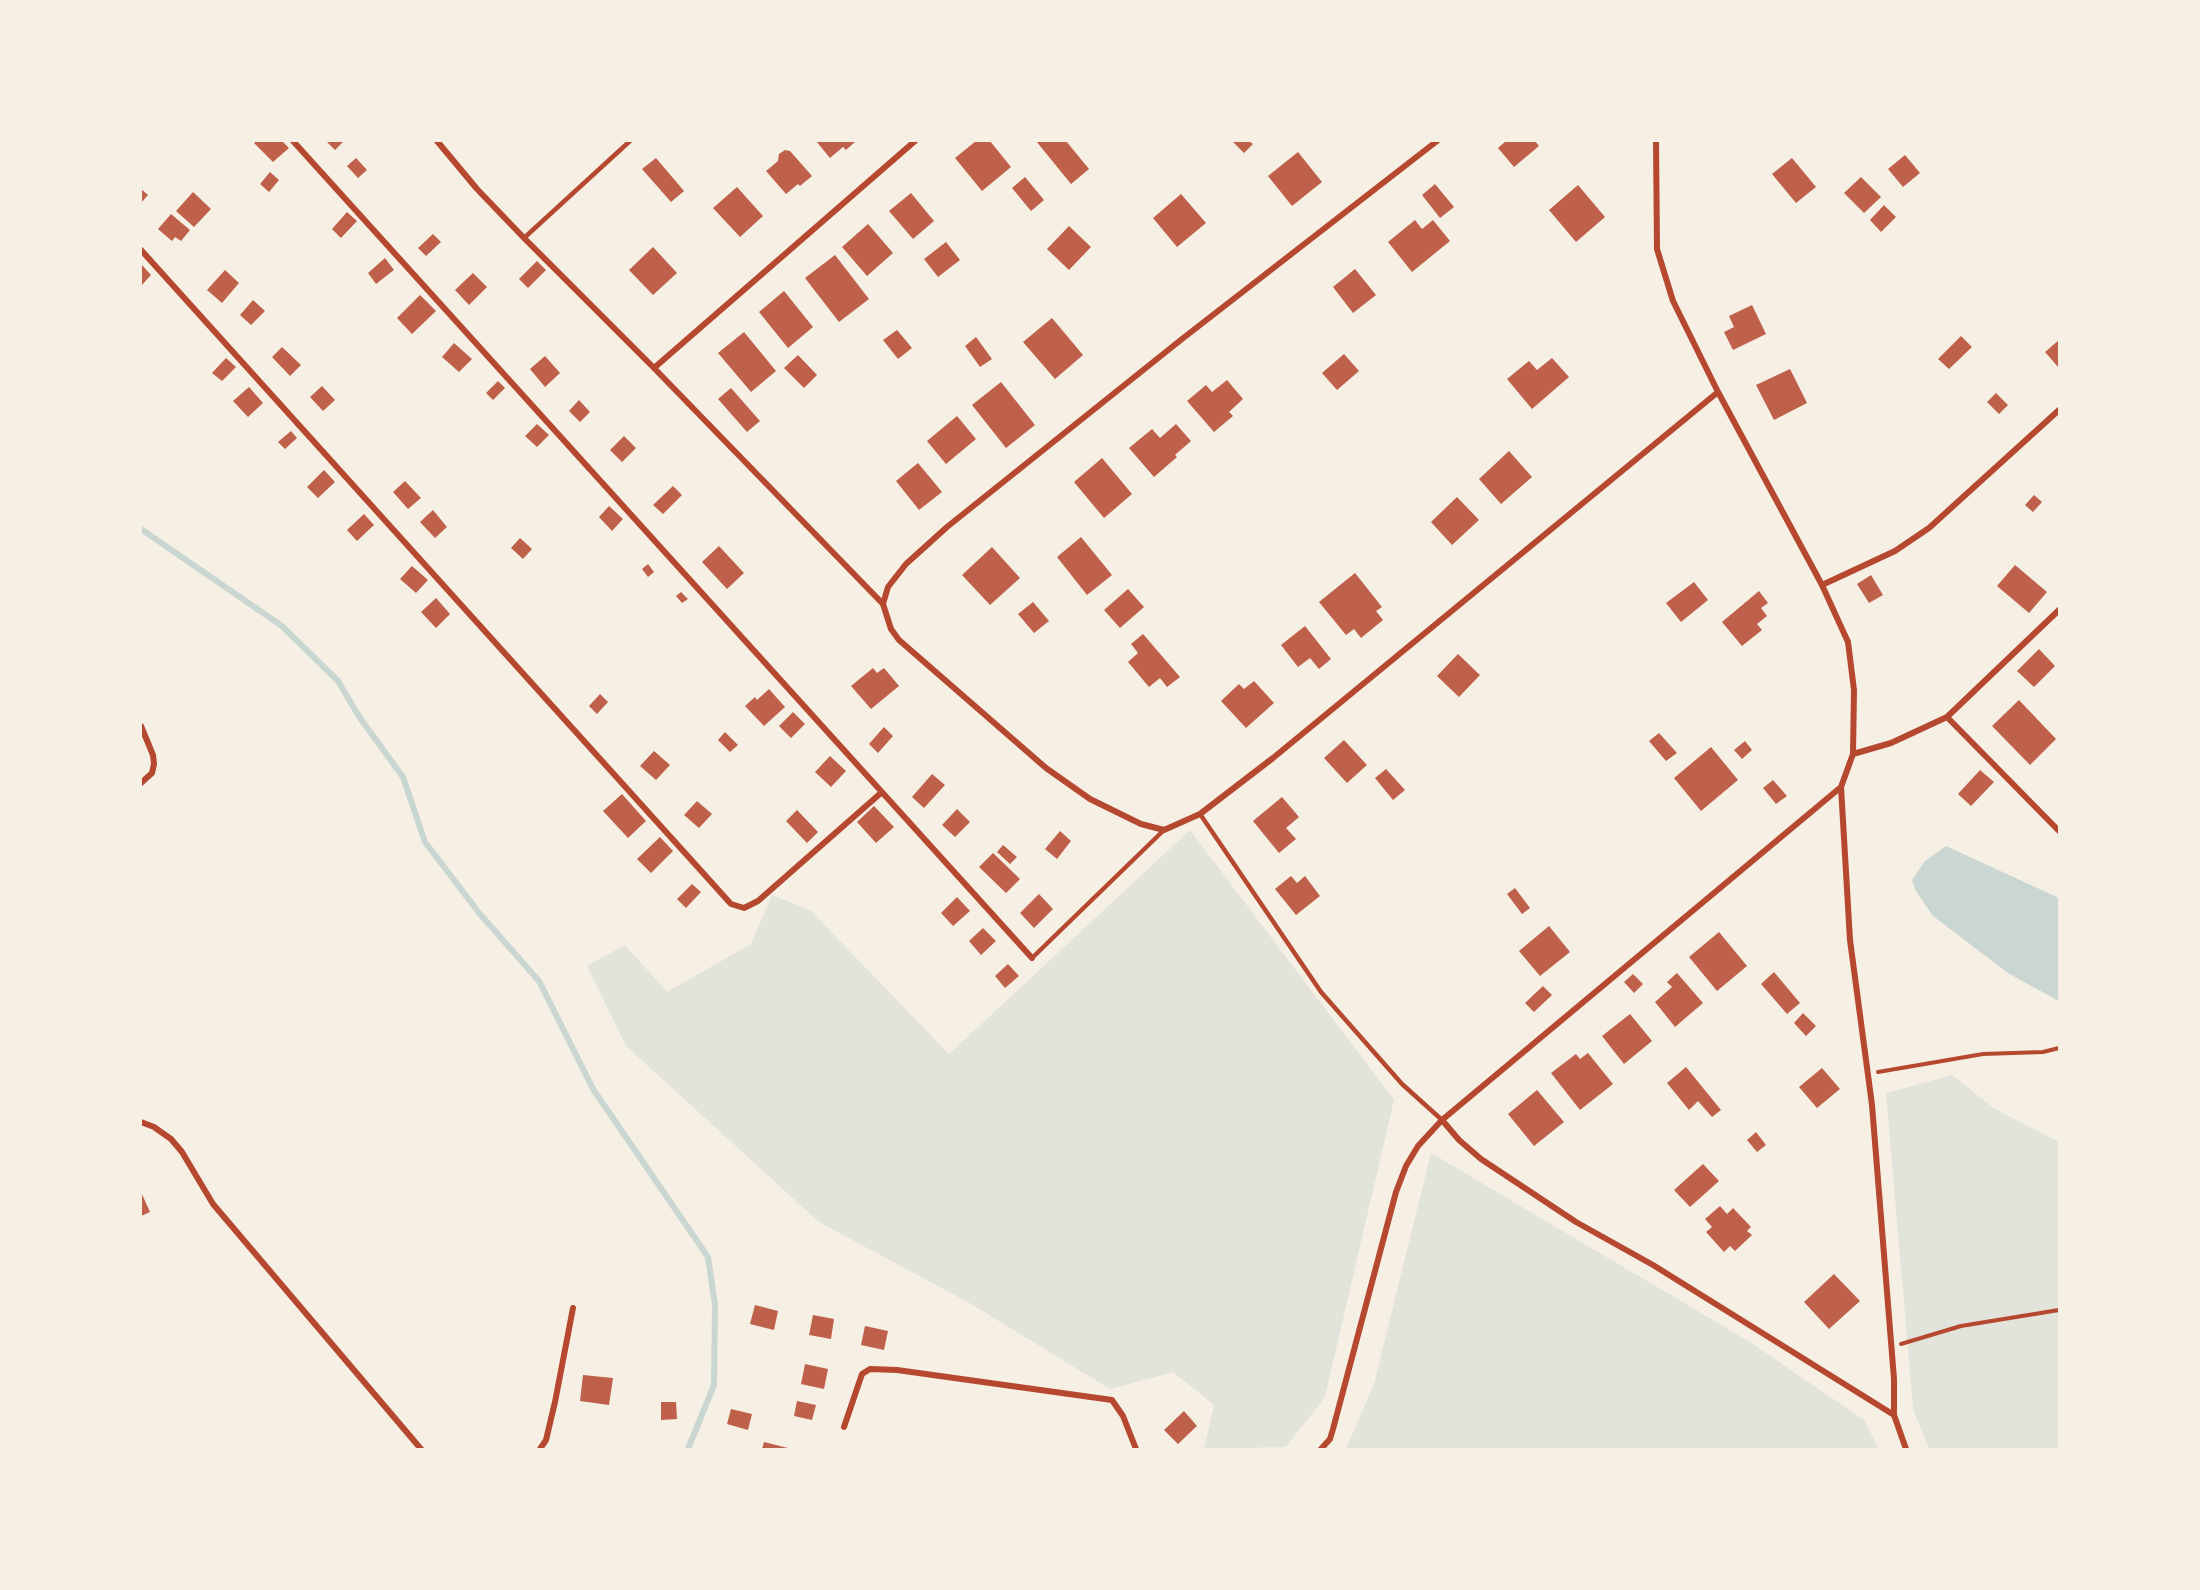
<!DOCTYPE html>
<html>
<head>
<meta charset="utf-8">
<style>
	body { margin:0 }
	#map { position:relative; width:2200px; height:1590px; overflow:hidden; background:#f6efe4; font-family:"PT Sans Narrow",sans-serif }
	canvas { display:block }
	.frame { position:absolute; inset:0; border:142px solid #f6efe4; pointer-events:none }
</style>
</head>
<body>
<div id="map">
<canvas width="2200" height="1590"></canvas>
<div class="frame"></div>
</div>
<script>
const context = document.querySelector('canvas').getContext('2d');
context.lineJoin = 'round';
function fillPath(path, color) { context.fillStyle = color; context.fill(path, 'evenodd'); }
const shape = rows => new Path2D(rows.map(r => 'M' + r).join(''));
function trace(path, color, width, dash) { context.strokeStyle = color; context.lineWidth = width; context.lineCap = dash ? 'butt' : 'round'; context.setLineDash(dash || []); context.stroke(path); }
const green = shape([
	[1190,830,1394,1100,1325,1397,1286,1447,1204,1449,1214,1405,1173,1372,1110,1389,971,1304,819,1222,626,1046,587,966,625,945,667,992,751,944,772,895,810,910,949,1054],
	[1952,1075,1995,1109,2059,1142,2059,1449,1929,1449,1913,1409,1886,1093],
	[1431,1153,1750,1342,1864,1420,1879,1449,1346,1449,1374,1384]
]);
const water = shape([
	[1946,846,2059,898,2059,999,2057,1000,2008,973,1933,916,1916,891,1912,880,1925,861]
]);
const stream = shape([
	[141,529,282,626,338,681,360,718,403,777,425,842,480,914,539,981,593,1089,708,1257,715,1305,714,1385,688,1449]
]);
const building = shape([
	[256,141,282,141,289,148,273,162,254,143],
	[326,141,344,141,335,150],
	[816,141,856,141,846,150,843,147,830,158],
	[976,141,990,141,1011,167,982,191,955,158],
	[1036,141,1066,141,1089,169,1071,184],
	[1232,141,1249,141,1253,144,1244,153],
	[1506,141,1535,141,1539,146,1514,167,1498,148],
	[785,150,790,151,812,176,800,186,798,184,786,194,766,171,778,161,779,154],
	[1298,152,1322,182,1292,206,1268,176],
	[1905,155,1920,173,1903,187,1888,169],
	[356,158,367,170,358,178,347,166],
	[656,158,684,191,671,202,642,169],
	[1792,158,1816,187,1796,203,1772,174],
	[270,172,279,180,269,192,260,184],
	[1025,177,1044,200,1031,211,1012,188],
	[1861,177,1881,197,1864,213,1844,193],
	[1435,184,1454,207,1440,218,1422,195],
	[1578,185,1605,217,1576,242,1549,210],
	[737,187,763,216,740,237,713,208],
	[141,189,148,195,141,203],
	[193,192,211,209,194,227,176,211],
	[911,193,934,221,913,239,889,211],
	[1181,194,1206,223,1177,247,1153,218],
	[1884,205,1896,217,1881,232,1870,220],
	[347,212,357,221,341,238,332,229],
	[171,214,190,230,181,241,175,237,172,241,158,229],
	[1415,220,1422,229,1433,220,1450,241,1412,272,1388,242],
	[868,224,893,253,867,276,842,247],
	[1069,226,1091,247,1069,270,1047,249],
	[433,234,441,242,426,256,418,248],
	[946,242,960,260,938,277,924,259],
	[653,247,677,273,653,295,629,270],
	[835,255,869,299,839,322,805,278],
	[385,258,394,270,376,284,368,273],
	[537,261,546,270,528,288,519,279],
	[141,264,151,275,141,286],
	[1355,269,1376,295,1353,313,1333,287],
	[225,270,239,283,222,303,207,290],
	[473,273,487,287,469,305,455,290],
	[784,291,813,327,788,348,759,312],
	[420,295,436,311,412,334,397,318],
	[253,300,265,311,251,325,240,315],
	[1752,305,1766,334,1733,350,1724,332,1734,327,1729,316],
	[1052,318,1083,355,1055,379,1023,342],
	[897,330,912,348,898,359,883,340],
	[744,332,776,371,751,392,718,353],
	[1961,336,1972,347,1949,369,1938,359],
	[976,337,992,359,980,367,965,346],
	[2059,340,2059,368,2045,352],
	[454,343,472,359,459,372,442,357],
	[282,347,301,365,290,376,272,357],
	[1344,354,1359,371,1337,390,1322,373],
	[798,355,817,375,804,388,784,368],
	[545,356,560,373,545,387,530,369],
	[226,358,236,367,222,381,212,373],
	[1552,358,1569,377,1532,409,1507,379,1529,361,1537,370],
	[1790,369,1807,403,1774,420,1756,385],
	[1227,380,1243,399,1229,412,1233,416,1214,432,1187,401,1206,385,1212,392],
	[498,381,505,388,493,400,486,393],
	[1001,382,1035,425,1006,448,972,405],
	[322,386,335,400,323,411,310,397],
	[249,387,263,403,248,417,233,401],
	[731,388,760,421,747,432,718,399],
	[1996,393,2008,405,1999,414,1987,402],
	[579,400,590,412,580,422,569,411],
	[957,416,976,439,946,464,927,441],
	[537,424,549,435,537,447,525,436],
	[1176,424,1191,441,1175,455,1177,457,1154,477,1129,448,1152,429,1160,438],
	[291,431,297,438,285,449,278,442],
	[624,436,636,448,622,462,610,450],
	[1509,451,1532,477,1501,504,1479,479],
	[1102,458,1132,494,1104,518,1074,482],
	[918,463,942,492,919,510,896,481],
	[324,470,335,482,318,498,307,487],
	[405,481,421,498,408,509,393,492],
	[673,486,682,495,663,514,653,505],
	[2034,495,2042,502,2033,512,2025,505],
	[1457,497,1479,520,1452,545,1431,522],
	[609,506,623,519,612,531,599,517],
	[433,510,447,527,435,538,420,522],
	[364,514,374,525,357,541,347,530],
	[1081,537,1112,575,1087,595,1057,557],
	[520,538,532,549,523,559,511,548],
	[719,546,744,573,727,589,702,562],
	[992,547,1020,578,990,605,962,575],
	[648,564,654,572,648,577,642,569],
	[2015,565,2047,592,2029,613,1997,586],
	[412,566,428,580,416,593,400,579],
	[1355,573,1382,607,1376,611,1383,620,1361,638,1354,629,1346,635,1319,602],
	[1871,575,1883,595,1869,603,1857,584],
	[1694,582,1708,600,1681,622,1666,603],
	[1128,589,1144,607,1120,628,1104,610],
	[1759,591,1768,603,1761,608,1767,616,1757,624,1762,630,1742,646,1722,622],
	[681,592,688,599,682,603,676,596],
	[436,598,450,614,436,628,421,612],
	[1033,602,1049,621,1034,633,1018,614],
	[1305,626,1331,659,1319,669,1310,658,1298,667,1281,645],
	[1143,634,1180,677,1167,687,1160,678,1149,687,1128,662,1138,653,1131,644],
	[2039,649,2055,666,2034,687,2017,671],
	[1458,654,1480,675,1459,697,1437,676],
	[873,668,877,673,884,668,899,686,871,709,851,686],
	[1254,681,1274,703,1246,728,1221,701,1239,684,1244,689],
	[769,689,785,707,764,726,745,706,755,697,757,700],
	[600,694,608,702,597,714,589,706],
	[2019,700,2056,739,2030,765,1992,726],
	[793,712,805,724,791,738,779,726],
	[884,727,893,736,878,753,869,744],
	[725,732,738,745,730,752,718,740],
	[1659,733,1677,753,1666,761,1649,741],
	[1344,740,1367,765,1347,783,1324,758],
	[1745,741,1752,750,1742,759,1734,750],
	[1711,747,1738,780,1701,811,1674,778],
	[654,751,670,765,656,780,640,766],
	[830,756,846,771,831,787,815,772],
	[1386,769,1405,790,1393,800,1375,778],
	[1980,770,1994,782,1971,806,1958,794],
	[932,774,945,785,924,808,912,797],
	[1773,780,1787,796,1776,804,1763,788],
	[622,794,646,821,628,838,603,811],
	[1282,797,1299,817,1286,828,1296,839,1279,853,1253,821],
	[697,801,712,814,699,828,684,815],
	[874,806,894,827,876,843,857,822],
	[957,809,970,822,955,837,942,825],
	[797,810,818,832,807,843,786,821],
	[1060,831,1071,841,1057,859,1045,849],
	[660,837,673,851,651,873,637,859],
	[1003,845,1017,857,1010,864,997,852],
	[993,853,1020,879,1006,893,979,867],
	[1291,876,1297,883,1305,876,1320,896,1296,915,1275,889],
	[692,884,701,892,686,908,677,899],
	[1515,888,1530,908,1522,914,1507,894],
	[1039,894,1053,909,1034,928,1020,913],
	[957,897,970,911,953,926,941,913],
	[1549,926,1570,952,1540,976,1519,951],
	[983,928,996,941,981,955,969,941],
	[1719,932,1747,966,1717,991,1689,957],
	[1008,964,1019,976,1005,988,995,976],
	[1774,972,1800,1003,1787,1014,1761,984],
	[1677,973,1703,1003,1675,1027,1655,1002,1672,987,1667,982],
	[1633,974,1643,984,1634,993,1624,982],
	[1543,986,1552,995,1534,1012,1525,1003],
	[1803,1013,1816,1026,1806,1036,1794,1023],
	[1630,1014,1652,1041,1624,1064,1602,1036],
	[1588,1053,1613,1084,1580,1110,1551,1073,1576,1054,1580,1059],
	[1686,1067,1721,1110,1712,1117,1698,1101,1689,1110,1667,1083],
	[1822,1068,1840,1089,1817,1108,1799,1087],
	[1537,1090,1564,1122,1534,1146,1508,1114],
	[1756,1132,1766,1145,1757,1152,1747,1140],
	[1703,1164,1719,1181,1690,1207,1674,1190],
	[141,1192,150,1212,141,1216],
	[1720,1206,1727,1214,1733,1208,1751,1227,1747,1231,1752,1235,1735,1251,1730,1246,1724,1252,1706,1232,1712,1227,1705,1219],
	[1834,1274,1860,1301,1829,1329,1804,1302],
	[755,1305,778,1311,774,1330,750,1324],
	[813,1315,834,1319,831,1339,809,1335],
	[865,1326,888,1331,884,1350,861,1345],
	[805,1364,828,1369,824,1389,801,1384],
	[583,1375,613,1378,609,1405,580,1401],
	[797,1401,816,1405,812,1420,794,1416],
	[661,1402,676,1402,677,1419,661,1420],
	[731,1409,752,1414,748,1430,727,1424],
	[1184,1411,1197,1426,1178,1444,1164,1430],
	[764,1442,788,1448,788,1449,762,1449]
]);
const path = shape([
	[1878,1072,1983,1054,2043,1052,2059,1048],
	[1901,1344,1961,1326,2059,1310]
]);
const service = shape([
	[524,238,630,141],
	[1200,814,1321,992,1402,1084,1442,1120],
	[1032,958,1164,830]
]);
const minor = shape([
	[293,141,1032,958],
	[437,141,477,189,524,238,654,368,883,604,891,629,899,640,1046,768,1090,799,1141,824,1164,830,1200,814,1273,758,1718,392],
	[1656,141,1657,249,1673,301,1718,392,1822,585,1848,642,1854,690,1853,754,1841,787,1850,940,1872,1105,1894,1379,1894,1415,1906,1449],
	[141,250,731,904,744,908,758,901,882,792],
	[654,368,915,141],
	[1822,585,1895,551,1929,528,2059,410],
	[883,604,888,587,906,564,947,527,1182,339,1437,141],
	[1947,717,2059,831],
	[141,726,153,755,154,764,152,773,141,783],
	[1853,754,1891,743,1947,717,2059,610],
	[1442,1120,1459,1140,1481,1159,1576,1222,1653,1265,1894,1415],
	[141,1122,154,1127,171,1139,182,1152,213,1204,421,1449],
	[844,1427,862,1374,870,1369,897,1370,1112,1400,1123,1416,1136,1449],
	[540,1449,546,1440,555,1402,573,1308],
	[1321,1449,1330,1439,1333,1429,1396,1192,1406,1166,1418,1146,1442,1120,1841,787]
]);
fillPath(green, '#e2e4dc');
fillPath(water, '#c9d6d2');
trace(stream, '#c9d6d2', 6);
fillPath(building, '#bf614a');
trace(path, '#b5482f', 4);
trace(service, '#b5482f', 4.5);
trace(minor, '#b5482f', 6);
</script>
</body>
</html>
